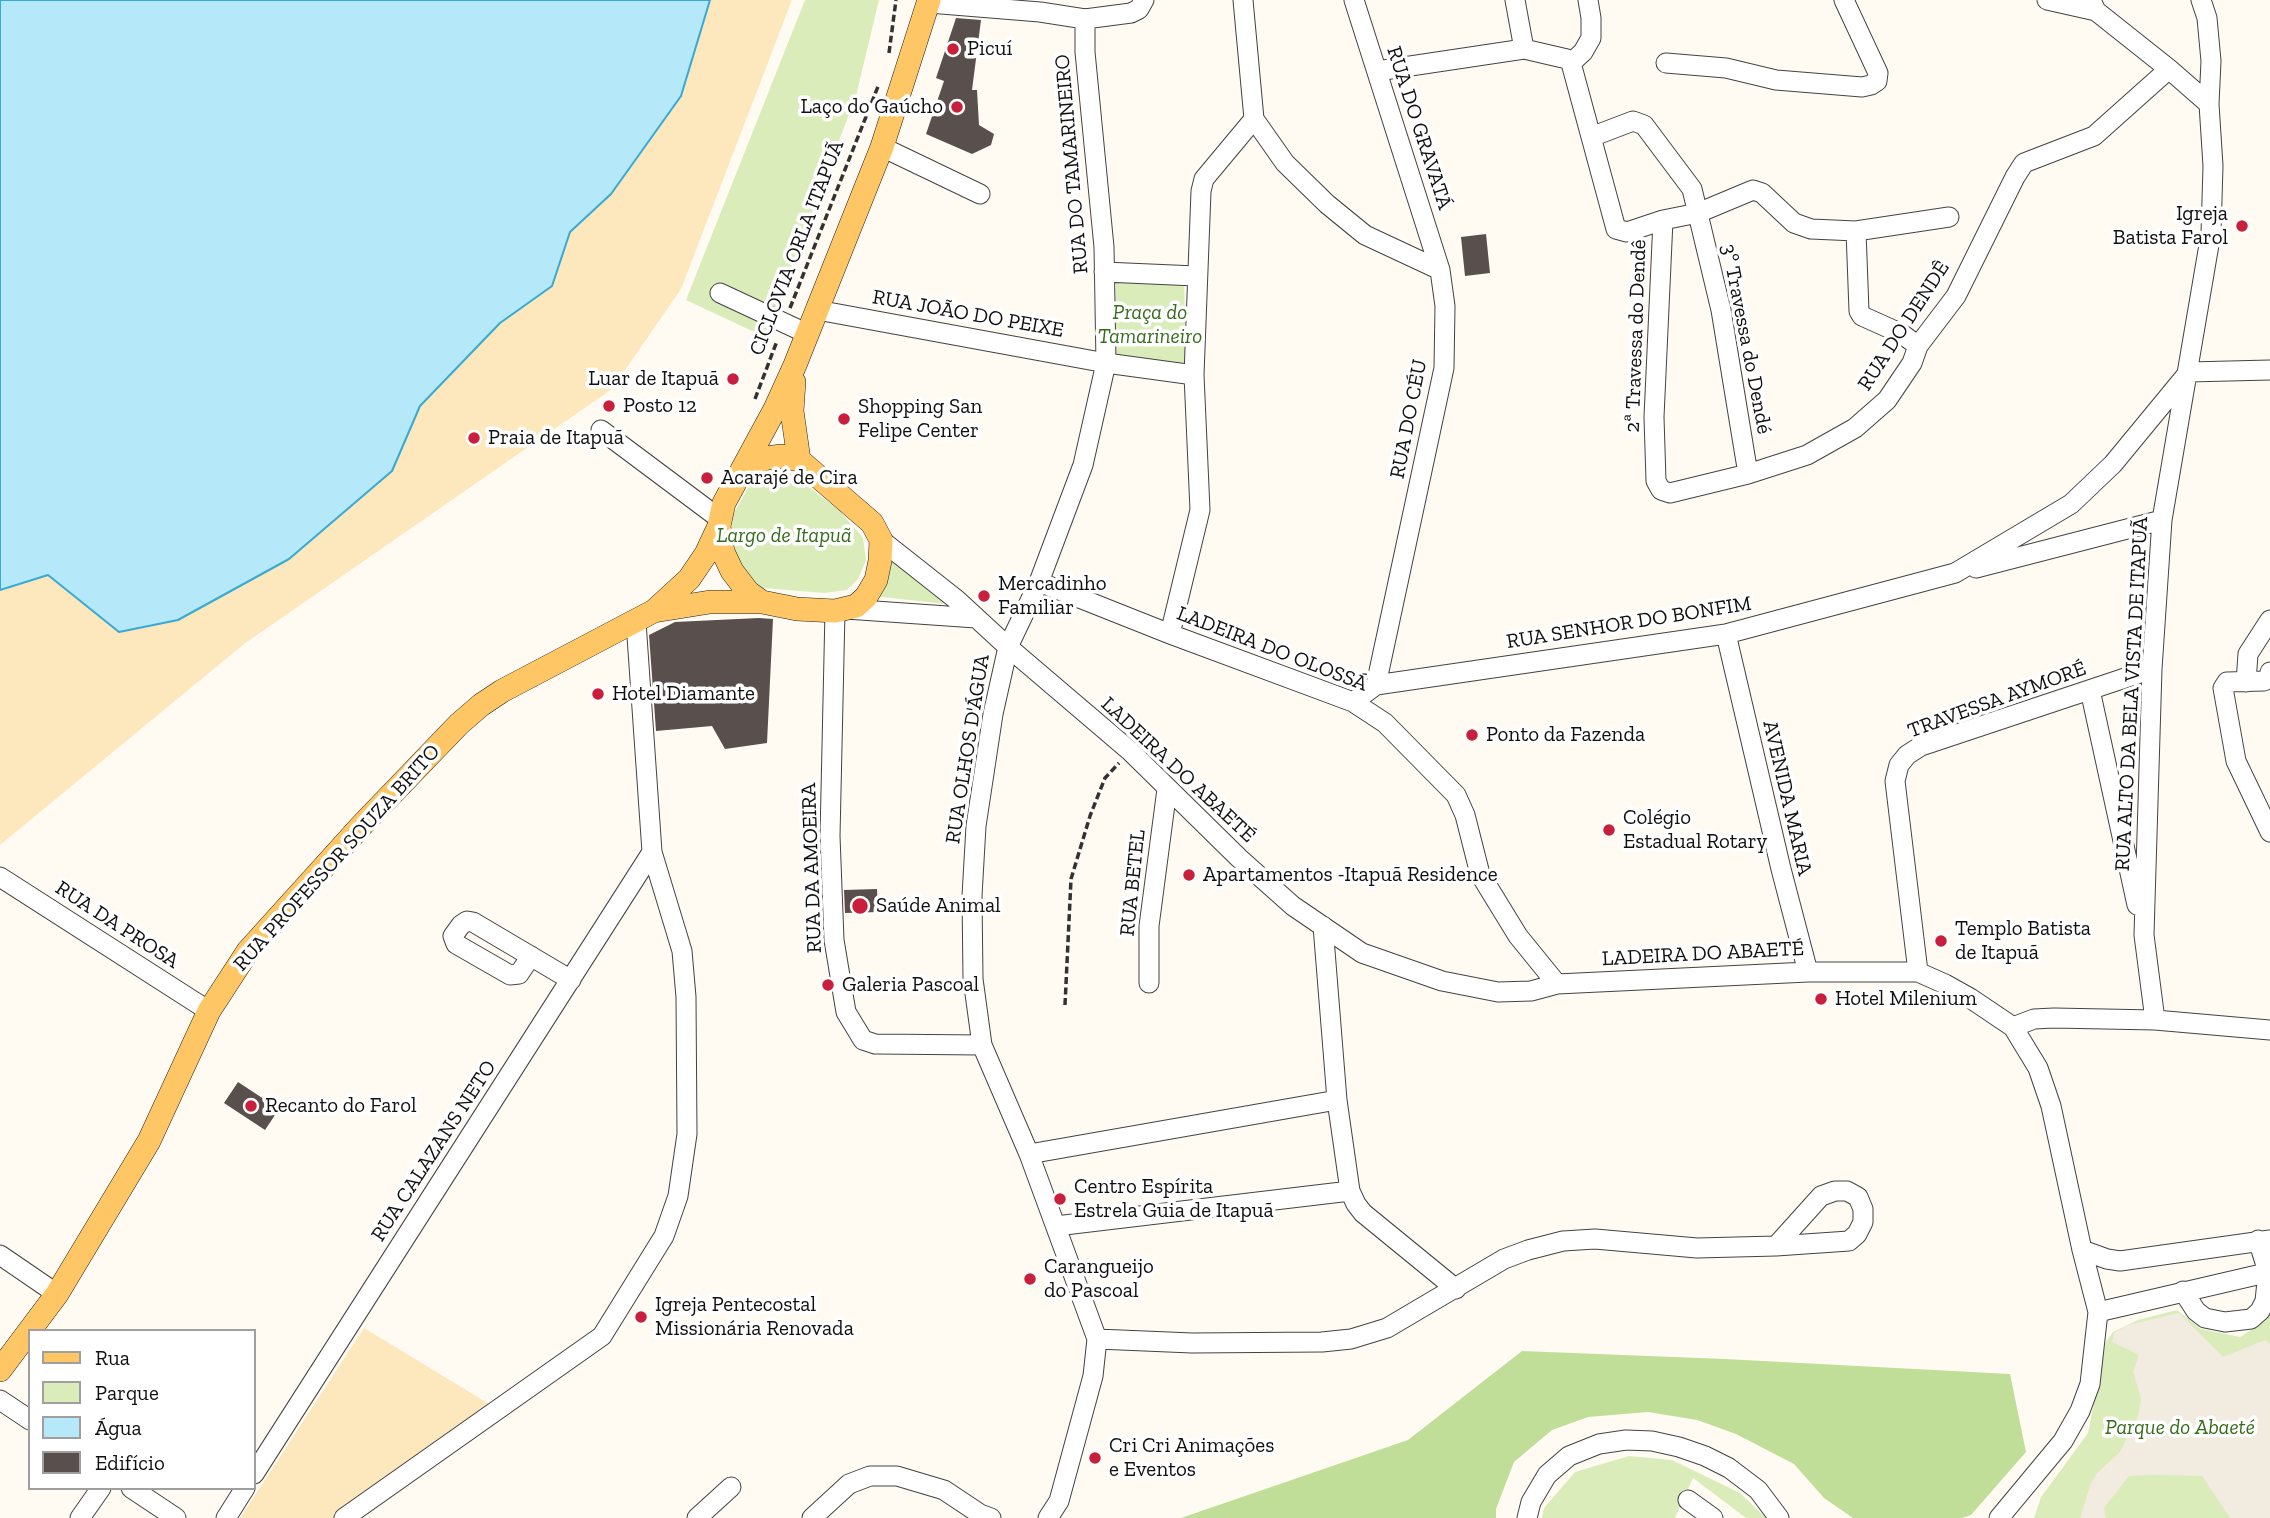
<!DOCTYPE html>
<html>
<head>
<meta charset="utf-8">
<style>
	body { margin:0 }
	#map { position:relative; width:2270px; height:1518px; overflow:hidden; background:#fffbf3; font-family:"Zilla Slab",serif }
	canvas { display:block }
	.legend { position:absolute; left:28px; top:1329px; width:228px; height:161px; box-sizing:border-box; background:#fff; border:2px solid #9f9f9f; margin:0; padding:9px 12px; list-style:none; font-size:21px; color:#101010 }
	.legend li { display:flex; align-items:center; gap:14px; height:35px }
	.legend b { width:35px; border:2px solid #9f9f9f }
</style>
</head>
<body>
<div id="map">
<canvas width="2270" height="1518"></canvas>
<ul class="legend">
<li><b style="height:9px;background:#fec664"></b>Rua</li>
<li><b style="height:19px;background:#daecba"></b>Parque</li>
<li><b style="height:19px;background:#b5e8f9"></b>Água</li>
<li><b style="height:19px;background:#594f4c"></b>Edifício</li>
</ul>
</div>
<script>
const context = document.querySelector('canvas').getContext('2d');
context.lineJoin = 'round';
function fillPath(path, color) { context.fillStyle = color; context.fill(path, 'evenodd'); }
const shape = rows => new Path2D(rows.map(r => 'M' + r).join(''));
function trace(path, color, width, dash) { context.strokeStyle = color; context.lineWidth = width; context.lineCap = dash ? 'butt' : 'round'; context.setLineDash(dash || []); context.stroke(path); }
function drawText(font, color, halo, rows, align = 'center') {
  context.font = font + ' "Zilla Slab",serif'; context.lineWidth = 7; context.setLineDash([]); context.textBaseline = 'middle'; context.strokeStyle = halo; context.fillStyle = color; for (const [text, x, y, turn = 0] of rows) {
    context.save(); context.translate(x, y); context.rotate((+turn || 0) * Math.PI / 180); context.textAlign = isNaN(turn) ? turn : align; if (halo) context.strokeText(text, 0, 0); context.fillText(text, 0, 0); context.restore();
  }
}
const green = shape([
	[805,0,879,0,856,96,765,337,686,300],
	[1116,281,1184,282,1187,368,1113,357],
	[774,468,785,469,840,511,863,538,866,560,858,579,847,590,824,593,763,588,740,572,730,547,733,515,750,484],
	[889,552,948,600,946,604,873,596],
	[2270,1303,2270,1518,2034,1518,2041,1497,2088,1433,2106,1342,2113,1332,2138,1320,2177,1310,2201,1329,2240,1337,2266,1320],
	[1629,1456,1672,1460,1740,1493,1766,1518,1746,1518,1693,1478,1675,1518,1542,1518,1544,1508,1575,1472]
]);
const forest = shape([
	[1522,1351,1725,1359,2010,1374,2026,1452,1971,1515,1962,1518,1853,1518,1824,1498,1794,1464,1736,1434,1697,1420,1648,1412,1588,1417,1552,1430,1514,1462,1496,1509,1496,1518,1181,1518,1408,1440]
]);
const sand = shape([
	[710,0,792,0,681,289,612,389,244,644,0,845,0,590,48,575,119,631,392,471,420,406,500,323,552,286,570,232,611,194,681,96],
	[364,1328,499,1410,335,1518,240,1518]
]);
const plaza = shape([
	[2179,1313,2223,1357,2265,1340,2270,1344,2270,1518,2230,1518,2202,1476,2155,1475,2129,1476,2104,1508,2106,1518,2080,1518,2091,1483,2097,1473,2120,1452,2138,1416,2140,1405,2141,1399,2133,1371,2139,1355,2112,1342,2114,1333,2128,1325]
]);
const water = shape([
	[0,0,710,0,681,96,611,194,570,232,552,286,500,323,420,406,392,471,289,559,178,620,119,632,48,575,0,590,0,0]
]);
const building = shape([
	[956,18,981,20,972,90,977,90,979,125,994,134,991,145,972,154,926,134,944,81,936,78],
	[1486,234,1490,273,1465,276,1461,237],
	[759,618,773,619,767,743,725,749,712,726,656,731,649,635,675,622],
	[877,889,878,912,845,913,844,890],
	[238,1082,279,1109,265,1130,224,1103]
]);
const path = shape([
	[889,53,896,0],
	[790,308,879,84],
	[755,399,777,341],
	[1065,1005,1071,879,1090,816,1105,778,1119,763]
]);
const minor = shape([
	[1243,0,1254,119,1285,163,1327,204,1365,235,1440,270],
	[1354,0,1440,270,1445,306,1444,368,1376,685],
	[1515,0,1524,49],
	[2047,0,2096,11],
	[2091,0,2096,11,2169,69,2209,104],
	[929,3,1040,12,1085,19,1131,13,1139,9,1144,0],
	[1571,63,1583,52,1591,38,1591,18,1588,0],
	[1666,63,1726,68,1776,80,1862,87,1871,85,1877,81,1878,73,1844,0],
	[1377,71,1524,49,1567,59,1571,63,1616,229,1627,232,1663,220],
	[1591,137,1633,121,1644,125,1692,189,1721,310,1748,474],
	[882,147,980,194],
	[1949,217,1856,231,1811,229,1794,223,1762,193,1753,190,1698,213,1663,220,1654,417,1656,481,1661,490,1670,493,1748,474,1807,455,1855,428,1887,400,1912,363,1918,346,1956,296,2015,177,2024,163,2094,136,2169,69],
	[1856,231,1859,311,1862,316,1902,334,1918,346],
	[1104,272,1196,276],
	[720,293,808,334],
	[817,310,1106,363,1194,375],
	[2189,372,2270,370],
	[601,430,720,519],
	[881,540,957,600,1008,647,1130,751,1239,858,1293,906,1362,953,1442,981,1498,992,1531,991,1557,984,1808,972,1918,972,1945,984,1970,998,2013,1027,2038,1068,2051,1106,2082,1250,2098,1312,2090,1384,2080,1411,2063,1441,1999,1518],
	[1976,568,2162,520],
	[1039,582,1170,634,1353,702,1385,723,1456,795,1465,815,1480,874,1518,936,1557,984],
	[846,609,976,618],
	[835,611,830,836,834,940,846,1012,863,1040,875,1044,982,1045],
	[1170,634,1200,510,1194,375,1201,191,1204,179,1254,119],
	[1726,634,1781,869,1808,972],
	[2270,672,2269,678,2264,681,2227,682,2223,688,2236,761,2270,832],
	[2246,682,2248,654,2270,620],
	[2090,690,2137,905],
	[1353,702,1376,685,1726,634,1955,573,2071,504,2113,464,2188,373],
	[0,877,209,1011],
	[1323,926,1337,1100,1350,1191,1356,1204,1363,1213,1456,1289],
	[531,956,519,974,510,975,456,944,453,936,461,925,467,921,473,922,478,925,544,964,571,980],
	[1918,972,1895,781,1899,765,1907,755,1921,746,2152,669],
	[1149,983,1149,926,1167,789],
	[2155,1020,2144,935,2152,669,2162,520,2211,233,2213,166,2209,104,2211,61,2207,18,2201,0],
	[2013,1027,2034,1019,2054,1018,2155,1020,2270,1030],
	[1029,1154,1337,1100],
	[1056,1226,1350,1191],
	[2082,1250,2107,1259,2120,1261,2270,1240],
	[0,1255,57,1294],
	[2183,1291,2196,1311,2205,1318,2225,1322,2251,1319,2260,1311,2265,1301,2268,1272,2258,1240],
	[2098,1312,2270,1272],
	[1097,1339,1192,1343,1322,1342,1351,1339,1387,1328,1504,1259,1528,1250,1563,1241,1595,1239,1697,1248,1776,1246,1849,1241,1857,1234,1863,1222,1863,1209,1858,1197,1847,1191,1835,1191,1821,1196,1776,1246],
	[0,1400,30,1420],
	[254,1474,652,852],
	[131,1488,176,1518],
	[1688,1500,1713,1518],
	[80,1518,101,1488],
	[226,1518,245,1488],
	[344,1518,602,1336,664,1236,678,1196,687,1134,686,997,682,951,652,852,636,622],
	[697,1518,731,1487],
	[812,1518,849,1484,870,1476,897,1476,944,1490,980,1514,991,1518],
	[1048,1518,1059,1501,1093,1376,1097,1339,1029,1154,982,1045,973,979,972,896,976,826,993,714,1008,647,1039,582,1083,465,1106,363,1104,247,1085,52,1085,19],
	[1527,1518,1531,1502,1547,1475,1569,1456,1599,1444,1626,1440,1652,1441,1679,1447,1705,1456,1729,1468,1758,1490,1779,1518]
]);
const major = shape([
	[794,382,792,411,799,460],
	[744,470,755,462,767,458,781,456,799,460,872,523,881,540,880,561,876,580,866,597,856,606,835,611,797,609,762,602,748,592,732,571,723,552,719,526,724,503,775,409,795,365,882,147,929,0],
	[654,611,710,602,762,602],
	[0,1370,57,1294,149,1141,209,1011,248,951,361,826,459,724,481,705,502,691,654,611,689,579,706,554,719,526]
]);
const markers = [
	[953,49,7,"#c8203c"],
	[957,107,7,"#c8203c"],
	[2242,226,7,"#c8203c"],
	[733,379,7,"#c8203c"],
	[609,406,7,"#c8203c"],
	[844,419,7,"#c8203c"],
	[474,438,7,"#c8203c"],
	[707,478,7,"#c8203c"],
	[984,596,7,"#c8203c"],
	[598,694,7,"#c8203c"],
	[1472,735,7,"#c8203c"],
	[1609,830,7,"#c8203c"],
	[1189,875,7,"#c8203c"],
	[860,906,9,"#c8203c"],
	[1941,941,7,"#c8203c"],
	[828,985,7,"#c8203c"],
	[1821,999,7,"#c8203c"],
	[251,1106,7,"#c8203c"],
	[1060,1199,7,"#c8203c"],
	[1030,1279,7,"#c8203c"],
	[641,1317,7,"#c8203c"],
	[1095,1458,7,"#c8203c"]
];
const poiNames = [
	["Picuí",967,49],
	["Laço do Gaúcho",943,107,"right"],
	["Igreja",2228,214,"right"],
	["Batista Farol",2228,238,"right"],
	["Luar de Itapuã",719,379,"right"],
	["Posto 12",623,406],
	["Shopping San",858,407],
	["Felipe Center",858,431],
	["Praia de Itapuã",488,438],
	["Acarajé de Cira",721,478],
	["Mercadinho",998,584],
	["Familiar",998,608],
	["Hotel Diamante",612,694],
	["Ponto da Fazenda",1486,735],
	["Colégio",1623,818],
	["Estadual Rotary",1623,842],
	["Apartamentos -Itapuã Residence",1203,875],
	["Saúde Animal",876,906],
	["Templo Batista",1955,929],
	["de Itapuã",1955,953],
	["Galeria Pascoal",842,985],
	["Hotel Milenium",1835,999],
	["Recanto do Farol",265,1106],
	["Centro Espírita",1074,1187],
	["Estrela Guia de Itapuã",1074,1211],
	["Carangueijo",1044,1267],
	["do Pascoal",1044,1291],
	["Igreja Pentecostal",655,1305],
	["Missionária Renovada",655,1329],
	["Cri Cri Animações",1109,1446],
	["e Eventos",1109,1470]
];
const streetNames = [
	["RUA DO GRAVATÁ",1419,128,72],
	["RUA DO TAMARINEIRO",1072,164,-95],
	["CICLOVIA ORLA ITAPUÃ",797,248,-69],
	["RUA JOÃO DO PEIXE",968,314,10],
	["RUA DO DENDÊ",1904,326,-57],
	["2ª Travessa do Dendê",1636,336,-88],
	["3º Travessa do Dendé",1746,339,79],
	["RUA DO CÉU",1409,419,-79],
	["RUA SENHOR DO BONFIM",1629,623,-9],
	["LADEIRA DO OLOSSÁ",1272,649,21],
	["RUA ALTO DA BELA VISTA DE ITAPUÃ",2132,694,-87],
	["TRAVESSA AYMORÉ",1997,700,-20],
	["RUA OLHOS D'ÁGUA",968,749,-81],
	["LADEIRA DO ABAETÉ",1178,770,43],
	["AVENIDA MARIA",1787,798,77],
	["RUA PROFESSOR SOUZA BRITO",337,858,-48],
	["RUA DA AMOEIRA",812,868,-92],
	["RUA BETEL",1133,883,-84],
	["RUA DA PROSA",117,925,33],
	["LADEIRA DO ABAETÉ",1703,954,-3],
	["RUA CALAZANS NETO",434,1151,-57]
];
const parkNames = [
	["Praça do",1150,313],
	["Tamarineiro",1150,337],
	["Largo de Itapuã",784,536],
	["Parque do Abaeté",2180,1428]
];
fillPath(green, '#daecba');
fillPath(forest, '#c0de98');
fillPath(sand, '#fde7bd');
fillPath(plaza, '#f1ebe0');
fillPath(water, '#b5e8f9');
trace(water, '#38a9d4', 2);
fillPath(building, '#594f4c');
trace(minor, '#434343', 21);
trace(major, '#212121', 24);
trace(path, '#323232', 3.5, [7, 3.5]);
trace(minor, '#fff', 19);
trace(major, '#fec664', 23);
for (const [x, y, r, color] of markers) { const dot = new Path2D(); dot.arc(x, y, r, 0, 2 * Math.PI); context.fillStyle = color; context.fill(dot); trace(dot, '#fff', 2.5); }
drawText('21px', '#101010', '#fff', poiNames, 'left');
drawText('21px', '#101010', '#fff', streetNames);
drawText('italic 21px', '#366c1c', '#fff', parkNames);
</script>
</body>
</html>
